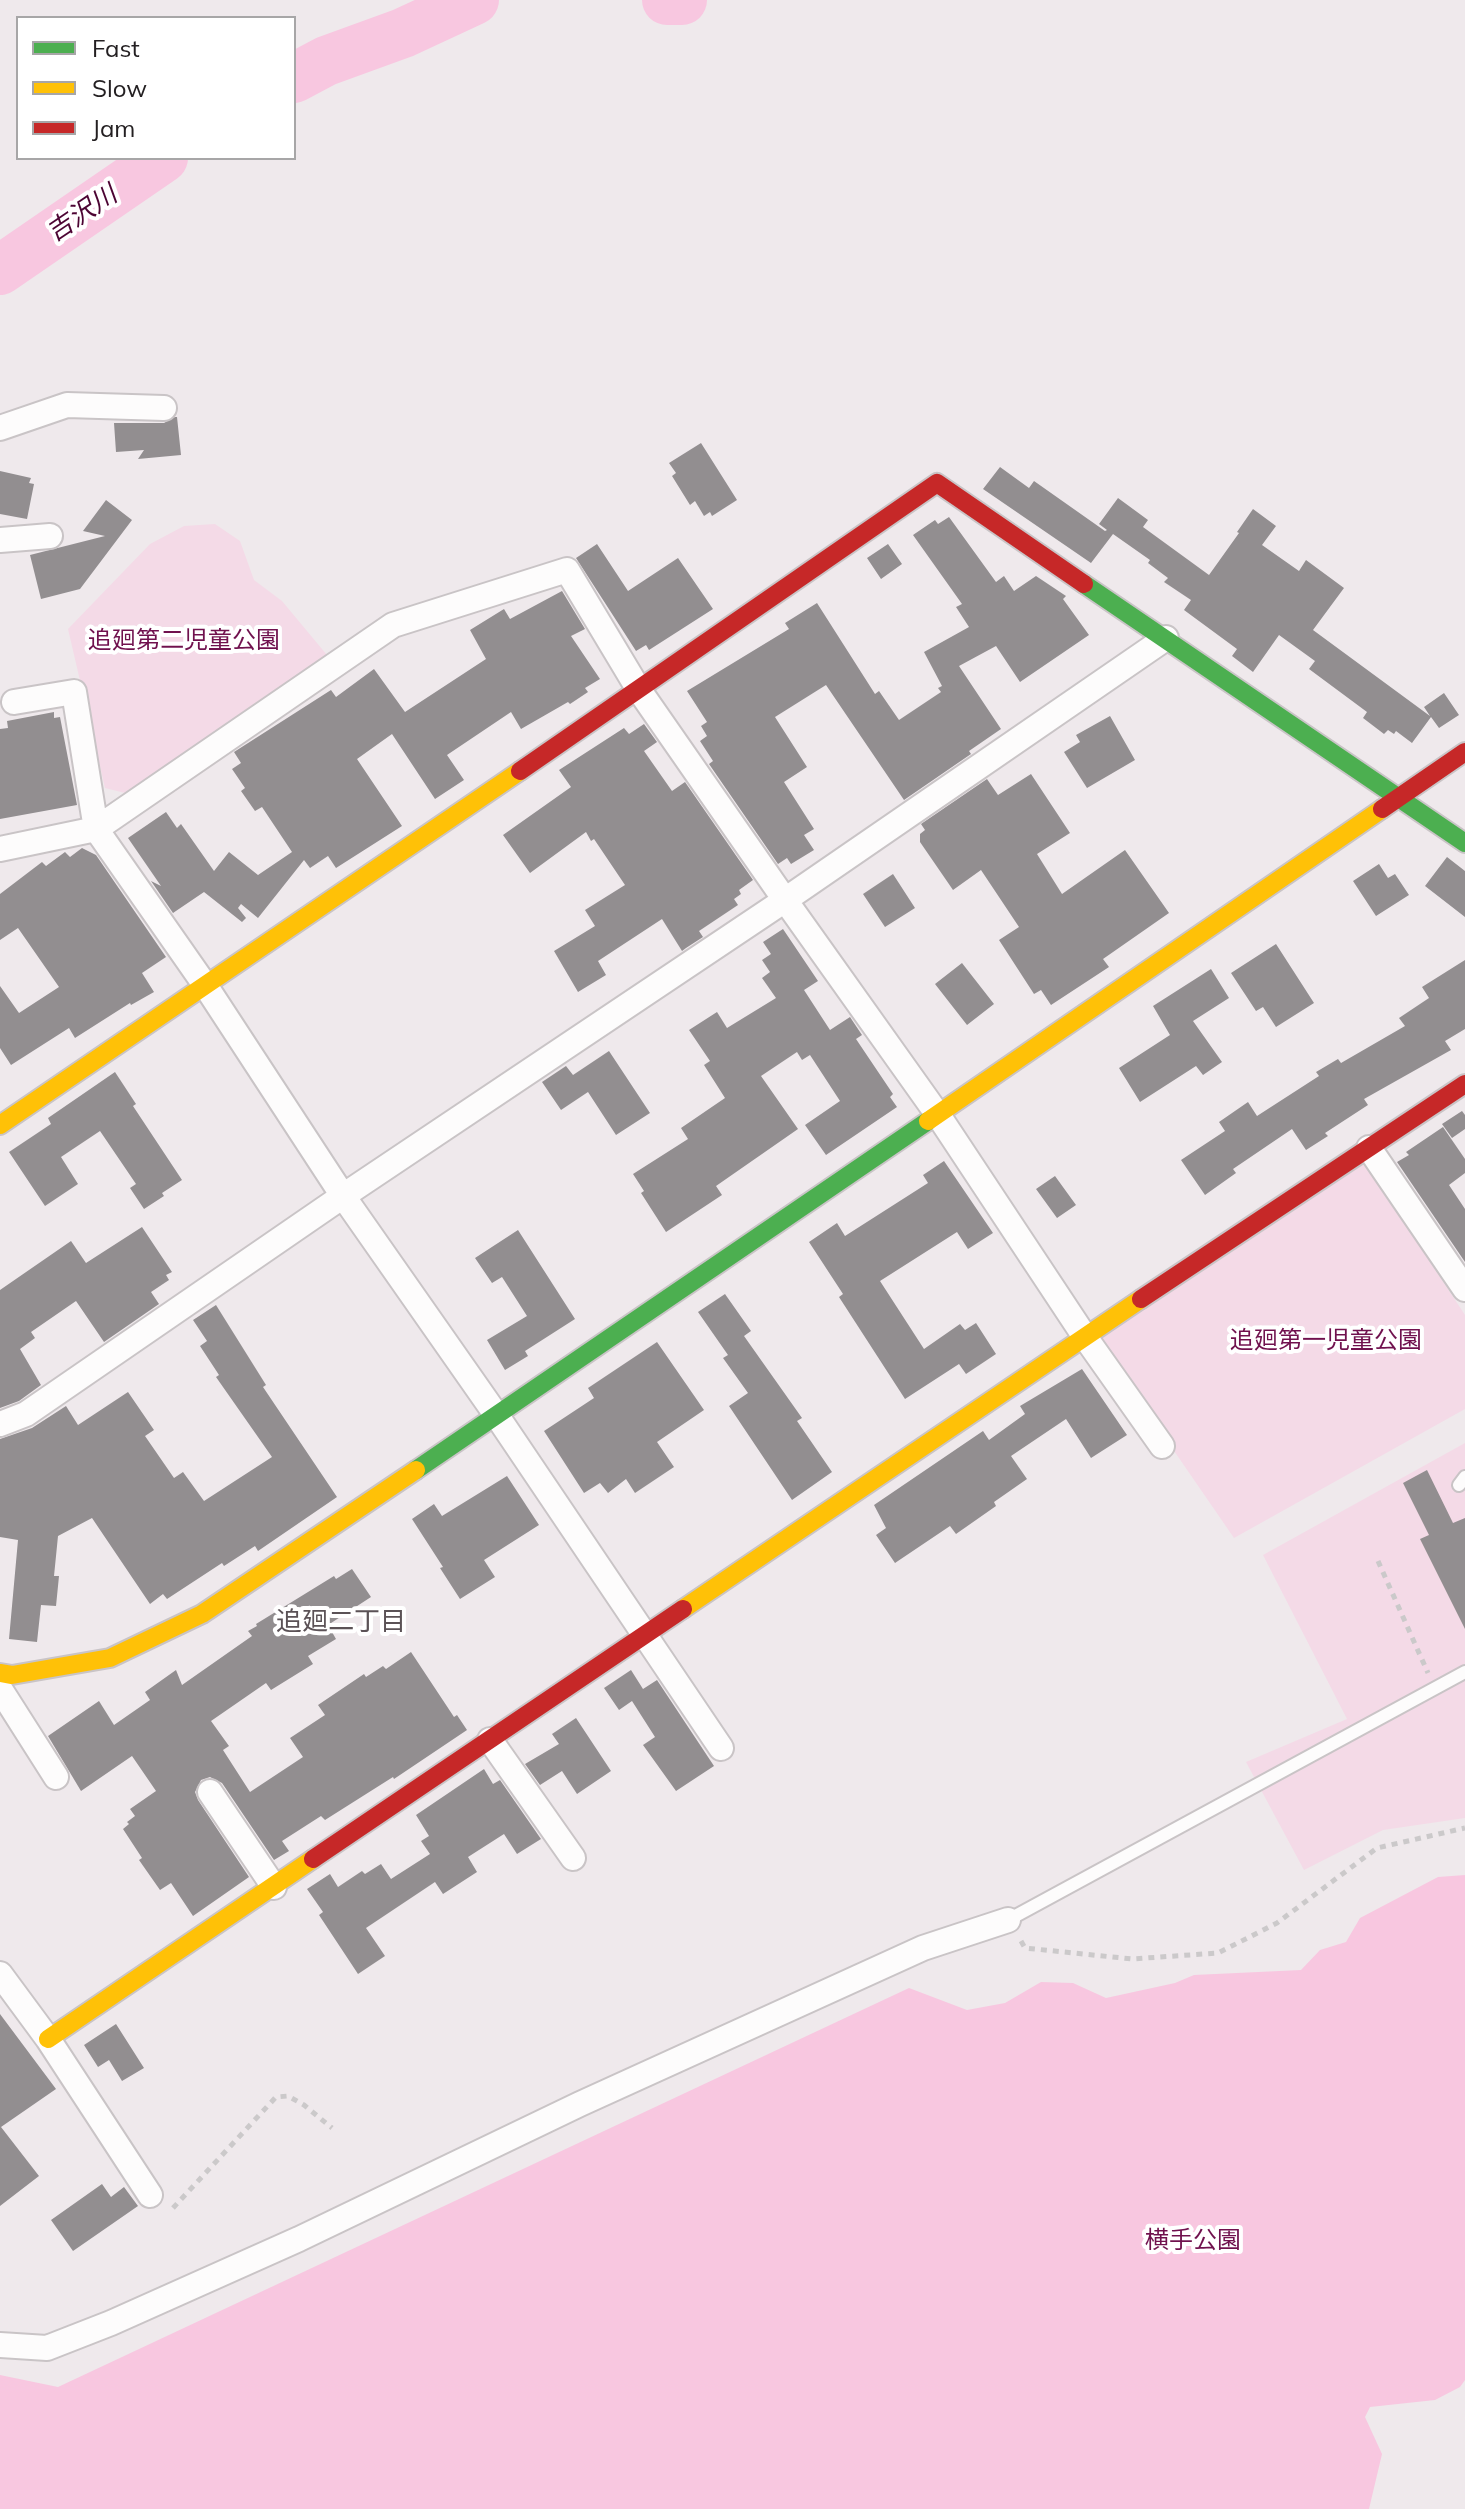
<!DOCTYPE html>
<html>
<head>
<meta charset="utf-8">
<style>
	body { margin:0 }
	#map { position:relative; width:1465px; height:2509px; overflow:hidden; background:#efe9ec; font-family:Mulish,sans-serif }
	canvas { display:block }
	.legend { position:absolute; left:16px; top:16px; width:280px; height:144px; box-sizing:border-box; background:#fff; border:2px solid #a7a6a7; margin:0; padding:10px 14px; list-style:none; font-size:24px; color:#242022 }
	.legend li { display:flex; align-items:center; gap:16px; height:40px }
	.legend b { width:40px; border:2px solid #a7a6a7 }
</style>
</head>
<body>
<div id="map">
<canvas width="1465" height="2509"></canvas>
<ul class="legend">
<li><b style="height:10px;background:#4caf50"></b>Fast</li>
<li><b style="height:10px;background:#ffc107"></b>Slow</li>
<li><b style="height:10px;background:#c62828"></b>Jam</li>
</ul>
</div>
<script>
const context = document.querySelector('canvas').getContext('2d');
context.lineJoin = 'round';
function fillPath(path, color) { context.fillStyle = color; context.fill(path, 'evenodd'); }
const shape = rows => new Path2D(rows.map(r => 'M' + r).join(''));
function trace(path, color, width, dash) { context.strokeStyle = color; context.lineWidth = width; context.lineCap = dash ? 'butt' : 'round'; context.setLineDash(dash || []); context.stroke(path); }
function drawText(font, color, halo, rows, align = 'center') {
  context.font = font + ' Mulish,"Noto Sans JP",sans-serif'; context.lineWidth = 8; context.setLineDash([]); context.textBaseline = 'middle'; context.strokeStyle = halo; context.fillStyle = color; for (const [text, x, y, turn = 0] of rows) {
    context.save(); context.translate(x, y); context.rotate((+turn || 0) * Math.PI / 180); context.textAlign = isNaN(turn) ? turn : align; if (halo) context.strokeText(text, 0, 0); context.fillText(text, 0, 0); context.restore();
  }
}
const green = shape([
	[215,524,240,541,254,580,282,601,327,655,125,793,105,788,68,629,150,544,184,526],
	[1365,1163,1465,1315,1465,1409,1234,1538,1097,1339],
	[1465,1443,1465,1818,1383,1830,1304,1870,1246,1762,1347,1719,1263,1555]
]);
const water = shape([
	[1465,1875,1465,2380,1460,2387,1435,2400,1370,2407,1365,2417,1382,2454,1369,2509,0,2509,0,2375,58,2387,909,1988,967,2010,1005,2003,1041,1982,1073,1983,1106,1998,1175,1983,1194,1975,1301,1970,1320,1950,1346,1942,1360,1918,1438,1877]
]);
const river = shape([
	[667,0,682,0],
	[294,78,326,61,403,33,474,0],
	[0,270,163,158]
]);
const building = shape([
	[175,417,177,417,181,455,138,459,144,450,116,452,114,423,164,423],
	[701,443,737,500,712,516,710,512,704,516,695,501,690,505,672,476,676,473,669,463],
	[1000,467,1029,488,1034,481,1105,531,1107,530,1099,524,1118,498,1148,520,1143,527,1209,575,1239,533,1237,532,1253,509,1276,526,1262,545,1299,571,1306,560,1344,588,1313,630,1430,716,1424,707,1444,693,1459,715,1439,728,1431,717,1412,743,1396,731,1394,734,1388,730,1384,734,1363,718,1367,712,1309,669,1315,661,1279,635,1253,672,1232,656,1237,649,1184,610,1191,600,1164,582,1168,578,1148,563,1150,560,1113,534,1091,563,983,489],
	[0,471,31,478,29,483,34,484,27,519,0,514],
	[106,500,132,520,80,589,41,599,30,555,105,536,83,531],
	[949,517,996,582,1004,576,1014,591,1036,576,1066,596,1063,599,1089,635,1020,682,996,646,959,666,1001,729,969,751,971,754,904,800,826,685,775,717,807,767,784,782,814,829,804,835,814,850,791,864,787,858,778,864,709,764,713,761,700,741,707,736,701,726,707,722,687,691,789,629,785,623,817,603,875,694,879,691,899,720,941,692,938,688,942,686,924,652,969,627,956,607,962,604,913,535,935,520,938,524],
	[597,544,628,591,678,558,713,609,649,650,646,645,636,651,576,558],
	[888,544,902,564,881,579,867,558],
	[562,591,585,629,571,636,600,679,585,688,588,692,570,704,568,702,521,729,511,712,447,755,464,780,435,799,392,734,357,759,402,826,336,868,328,856,310,868,304,860,258,918,241,904,238,908,246,918,242,922,204,892,173,913,151,881,161,886,128,838,166,812,177,828,181,824,214,871,229,852,258,875,292,852,262,807,255,811,241,791,245,788,232,769,241,763,234,752,331,690,336,697,374,669,405,712,486,659,470,630,504,609,510,619],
	[54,712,54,718,60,717,77,805,0,819,0,729,8,728,7,721],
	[1110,716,1135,760,1087,788,1064,752,1080,742,1076,735],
	[644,724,657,742,644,751,672,791,685,782,753,880,739,890,741,894,734,899,738,905,699,931,703,937,686,948,682,951,662,919,598,961,606,975,578,992,554,951,595,926,585,910,625,885,594,839,591,841,586,832,530,873,503,835,571,787,559,770,624,728,629,734],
	[1031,774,1070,833,1037,854,1062,894,1125,850,1169,913,1103,959,1109,967,1051,1005,1041,990,1034,994,999,940,1019,927,981,870,953,890,920,842,920,834,925,830,921,824,987,779,998,795],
	[82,848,96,855,166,957,142,973,154,992,131,1005,130,1003,75,1038,69,1028,11,1065,0,1048,0,986,19,1013,59,987,18,928,0,940,0,894,42,862,46,866,65,852,70,857],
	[1447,857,1465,871,1465,917,1425,886],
	[1379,864,1388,878,1395,874,1409,895,1376,916,1353,881],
	[893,874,915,908,885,927,863,894],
	[783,929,818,981,804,990,830,1030,850,1017,862,1035,856,1039,893,1094,890,1097,897,1107,826,1155,805,1125,840,1101,810,1055,802,1060,797,1052,761,1076,798,1129,716,1186,722,1195,666,1232,641,1193,644,1191,633,1174,688,1139,681,1128,725,1098,704,1065,710,1061,689,1030,717,1012,727,1028,776,998,762,978,770,972,762,960,771,954,763,942],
	[1276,944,1314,1003,1276,1027,1263,1007,1256,1011,1231,973],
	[1465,960,1465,1029,1445,1041,1451,1050,1364,1099,1368,1105,1325,1133,1328,1136,1306,1150,1292,1129,1233,1169,1236,1173,1205,1195,1181,1160,1225,1131,1219,1122,1248,1102,1257,1116,1319,1076,1316,1072,1338,1059,1341,1063,1405,1026,1399,1018,1429,998,1422,987],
	[962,963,994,1004,967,1025,935,984],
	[1211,969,1229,998,1193,1021,1222,1062,1203,1075,1196,1066,1140,1102,1119,1068,1170,1035,1153,1006],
	[609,1051,650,1113,616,1135,588,1092,561,1110,542,1082,566,1066,573,1075],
	[115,1072,136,1104,133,1106,182,1180,162,1193,164,1196,144,1209,130,1188,136,1184,100,1131,61,1157,78,1184,45,1206,9,1152,51,1124,48,1118],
	[1462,1111,1465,1115,1465,1129,1452,1138,1442,1124],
	[1443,1127,1465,1159,1465,1173,1449,1185,1465,1209,1465,1262,1397,1162,1409,1155,1406,1152],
	[944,1161,993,1233,968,1249,957,1232,880,1281,924,1349,960,1324,965,1330,976,1323,996,1354,966,1374,959,1364,905,1399,839,1297,843,1294,809,1242,837,1223,845,1236,928,1183,923,1175],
	[1055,1176,1076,1205,1057,1218,1036,1189],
	[142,1227,172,1272,166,1275,169,1280,151,1292,159,1304,104,1342,76,1301,31,1332,35,1338,20,1349,41,1385,19,1401,0,1408,0,1290,71,1241,86,1263],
	[518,1230,575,1319,525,1351,528,1356,505,1370,487,1340,527,1316,502,1277,492,1283,475,1258],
	[725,1294,751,1331,744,1336,802,1418,797,1421,832,1472,792,1500,729,1406,748,1393,723,1358,728,1355,698,1312],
	[216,1305,266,1385,263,1387,337,1497,258,1551,255,1546,224,1566,222,1563,167,1599,163,1594,150,1604,92,1518,58,1536,54,1576,59,1576,56,1606,41,1605,37,1642,9,1639,18,1540,0,1537,0,1439,32,1428,66,1406,78,1425,128,1392,154,1430,145,1436,174,1478,183,1472,204,1501,272,1457,216,1377,219,1375,200,1346,207,1341,193,1320],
	[657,1342,704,1410,657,1442,674,1467,635,1493,626,1479,608,1493,600,1483,584,1493,544,1431,594,1398,588,1388],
	[1082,1369,1127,1435,1091,1458,1066,1419,1011,1456,1027,1479,994,1502,996,1506,956,1534,950,1526,895,1563,876,1535,886,1528,874,1505,983,1431,989,1440,1025,1414,1020,1406],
	[1427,1470,1453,1523,1465,1518,1465,1629,1420,1539,1429,1535,1403,1483],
	[507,1476,539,1525,484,1560,495,1577,460,1599,440,1568,443,1567,412,1519,434,1504,442,1516],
	[352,1569,371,1597,328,1625,336,1639,308,1656,313,1664,271,1690,266,1683,211,1721,229,1746,223,1750,250,1792,303,1757,290,1738,325,1715,318,1705,364,1674,366,1677,383,1666,386,1669,411,1652,454,1717,457,1715,467,1730,394,1779,393,1777,325,1820,321,1816,282,1841,289,1851,274,1860,222,1783,210,1777,201,1780,195,1792,198,1800,249,1877,193,1916,171,1883,160,1890,139,1860,142,1858,123,1829,129,1824,127,1822,135,1816,130,1809,156,1791,132,1756,81,1791,48,1736,99,1701,114,1725,150,1700,145,1692,176,1670,182,1685,252,1636,248,1631,257,1626,256,1624,334,1576,336,1579],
	[631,1670,643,1689,657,1680,714,1766,676,1791,643,1745,655,1737,632,1701,619,1710,604,1688],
	[576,1718,611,1771,577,1794,562,1771,540,1785,525,1764,559,1744,552,1734],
	[484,1769,493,1784,500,1780,541,1839,517,1854,504,1834,468,1857,477,1872,443,1894,435,1882,366,1928,385,1956,358,1974,319,1915,323,1912,307,1889,330,1874,338,1887,362,1871,365,1874,381,1864,391,1879,430,1854,421,1841,429,1836,416,1815],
	[0,2014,56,2089,1,2127,39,2176,0,2206],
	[116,2024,144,2068,122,2081,109,2060,98,2067,84,2045],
	[102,2184,111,2197,124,2187,138,2206,73,2251,51,2220]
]);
const path = shape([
	[1378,1561,1428,1673],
	[1021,1941,1025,1948,1132,1959,1218,1953,1277,1923,1377,1848,1465,1828],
	[173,2208,276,2097,288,2096,304,2105,332,2128]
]);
const lane = shape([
	[1459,1485,1465,1477],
	[1008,1920,1465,1672]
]);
const street = shape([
	[0,428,67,405,164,408],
	[0,540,50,536],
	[14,702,74,692,96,829,205,985,343,1196,497,1416,721,1748],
	[0,849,96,829,393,625,567,570,639,690,785,900,938,1115,1085,1337,1162,1446],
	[1369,1148,1465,1289],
	[0,1424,26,1414,343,1196,785,900,1166,638],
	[0,1689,56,1777],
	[490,1740,573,1858],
	[210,1792,274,1887],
	[0,1974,48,2039,150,2195],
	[0,2345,47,2348,111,2323,299,2239,580,2104,923,1948,1008,1920]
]);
const fast = shape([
	[1084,584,1465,843],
	[416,1470,928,1121]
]);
const slow = shape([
	[928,1121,1382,809],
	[0,1125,520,771],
	[683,1609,1141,1299],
	[0,1673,12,1675,110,1658,202,1614,416,1470],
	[48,2039,313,1859]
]);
const jam = shape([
	[520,771,937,483,1084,584],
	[1382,809,1465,752],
	[1141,1299,1465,1084],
	[313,1859,683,1609]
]);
const parkNames = [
	["追廻第二児童公園",184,641],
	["追廻第一児童公園",1326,1341],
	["横手公園",1193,2241]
];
const waterNames = [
	["吉沢川",82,214,-34]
];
const neighbourhoodNames = [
	["追廻二丁目",341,1622]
];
fillPath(green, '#f4dae7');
fillPath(water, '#f8c7e0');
trace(river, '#f8c7e0', 50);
fillPath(building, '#928e90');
trace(lane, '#c9c4c6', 16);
trace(street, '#c9c4c6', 28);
trace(fast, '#c9c4c6', 22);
trace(slow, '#c9c4c6', 22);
trace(jam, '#c9c4c6', 22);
trace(path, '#cbc9ca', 5, [6, 6]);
trace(lane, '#fdfcfc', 12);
trace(street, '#fdfcfc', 24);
trace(fast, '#4caf50', 18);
trace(slow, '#ffc107', 18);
trace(jam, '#c62828', 18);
drawText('24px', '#70114e', '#fff', parkNames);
drawText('italic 26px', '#4c0433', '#fff', waterNames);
drawText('26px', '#5b5256', '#fff', neighbourhoodNames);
</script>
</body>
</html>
